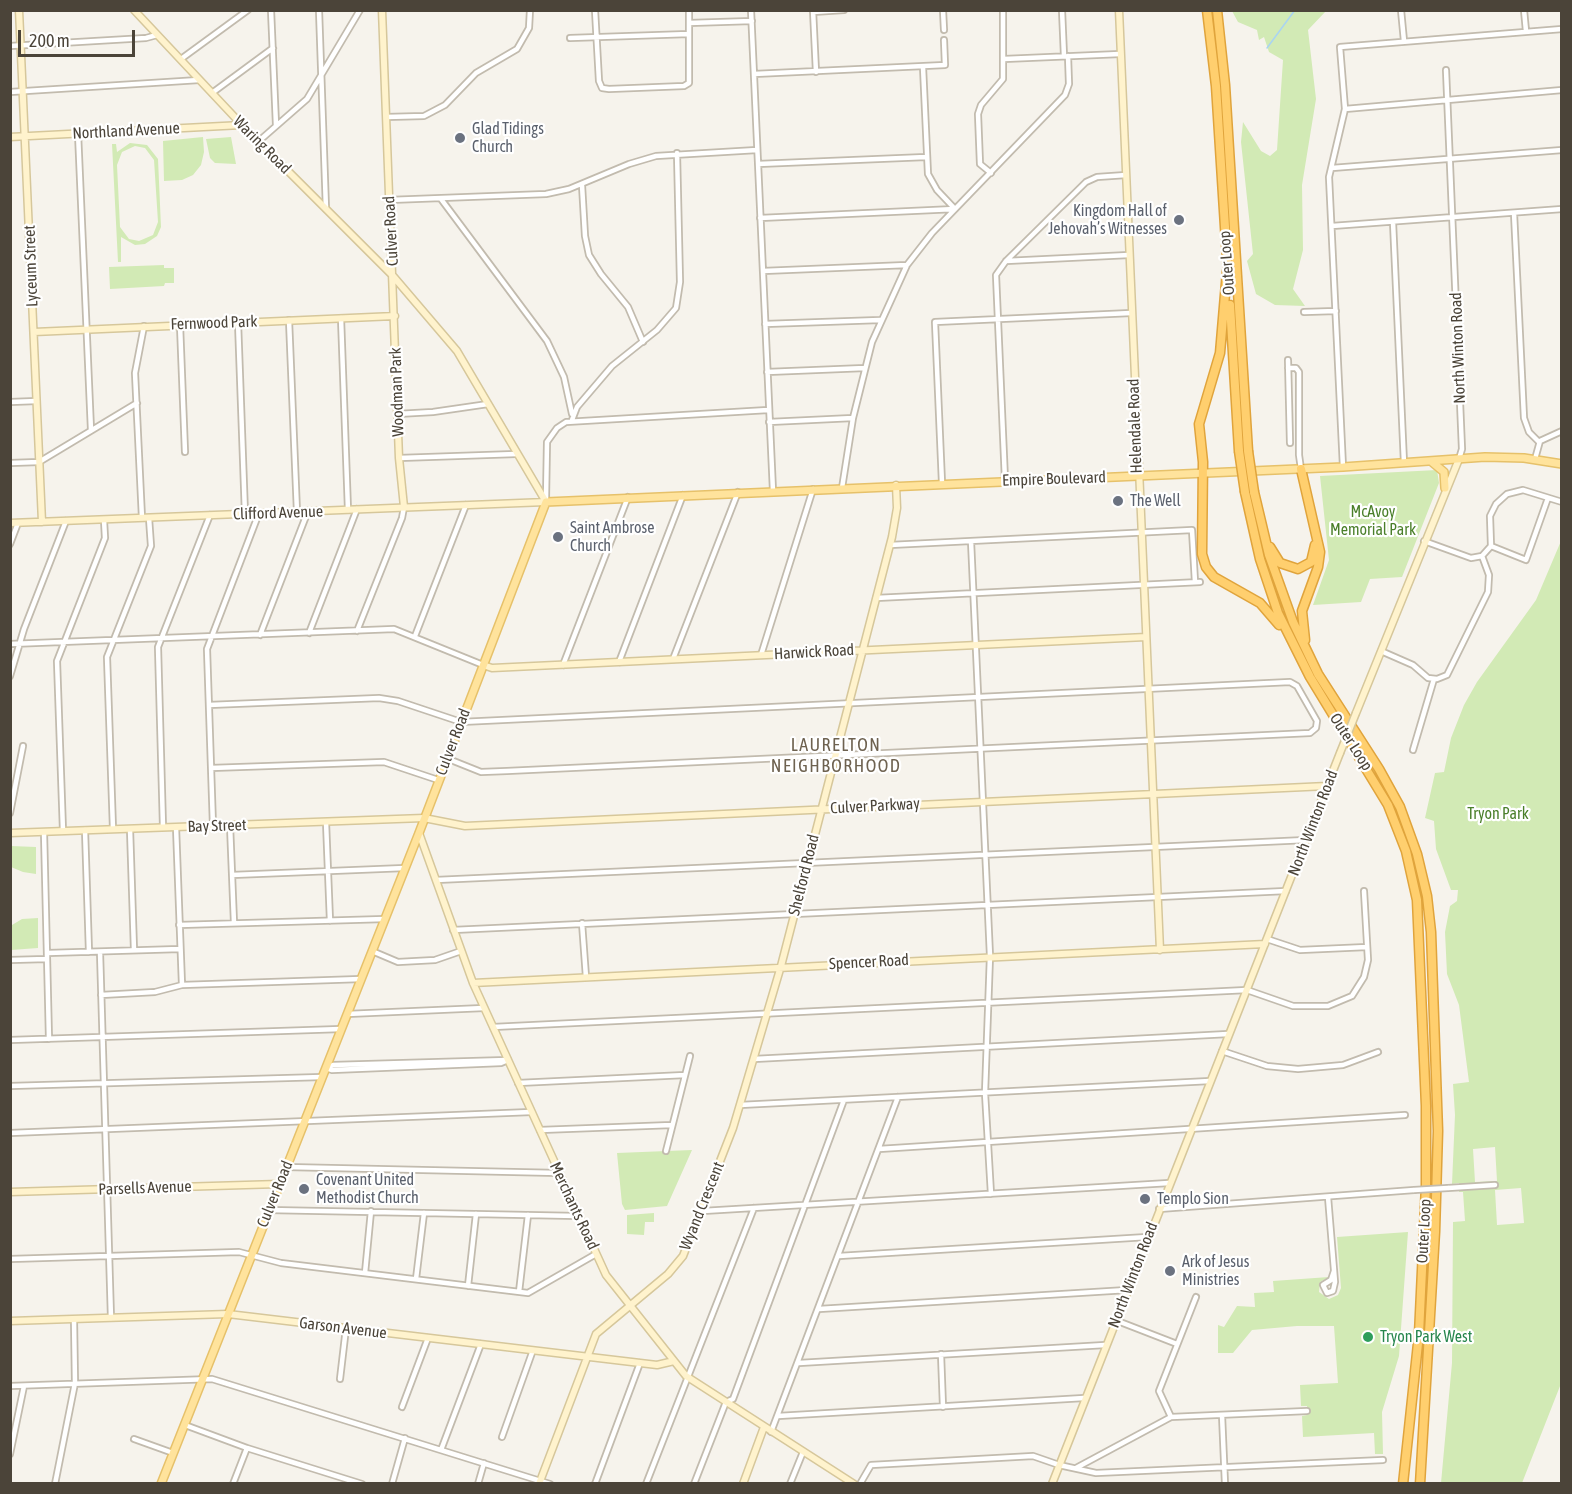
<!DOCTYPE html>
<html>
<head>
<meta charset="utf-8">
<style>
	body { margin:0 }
	#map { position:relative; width:1572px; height:1494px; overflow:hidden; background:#f6f3ec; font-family:"Asap Condensed",sans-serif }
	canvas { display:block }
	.frame { position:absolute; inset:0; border:12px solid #4b4439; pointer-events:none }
	.scale { position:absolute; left:18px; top:30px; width:117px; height:27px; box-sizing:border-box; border:3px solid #4b4439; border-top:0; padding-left:8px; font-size:18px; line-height:21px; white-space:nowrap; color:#4b4439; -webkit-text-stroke:4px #fff; paint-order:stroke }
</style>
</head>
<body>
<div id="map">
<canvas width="1572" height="1494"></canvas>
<div class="frame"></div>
<div class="scale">200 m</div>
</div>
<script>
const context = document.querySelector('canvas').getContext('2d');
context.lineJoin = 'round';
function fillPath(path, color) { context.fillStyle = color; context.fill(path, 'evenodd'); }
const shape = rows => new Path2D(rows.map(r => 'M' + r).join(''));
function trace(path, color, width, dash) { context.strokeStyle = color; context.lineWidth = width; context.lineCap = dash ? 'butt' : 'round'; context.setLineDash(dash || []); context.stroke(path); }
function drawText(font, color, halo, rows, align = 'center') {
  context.font = font + ' "Asap Condensed",sans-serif'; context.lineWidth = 4.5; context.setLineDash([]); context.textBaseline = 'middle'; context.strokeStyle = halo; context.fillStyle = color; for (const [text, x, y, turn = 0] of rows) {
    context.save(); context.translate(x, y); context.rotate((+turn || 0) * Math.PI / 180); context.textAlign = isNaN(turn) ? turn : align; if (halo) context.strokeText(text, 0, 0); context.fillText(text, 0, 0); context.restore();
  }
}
const green = shape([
	[1232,11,1326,11,1308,30,1316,99,1302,185,1303,250,1293,289,1305,306,1275,305,1256,294,1247,261,1253,254,1241,142,1243,122,1261,151,1270,156,1277,150,1283,60,1269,52,1264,37,1259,40,1257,30,1238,22],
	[203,137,204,152,201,165,193,175,182,180,164,181,163,141],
	[231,137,236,164,215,163,210,158,206,139],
	[130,143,147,145,158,159,161,227,157,236,145,244,135,245,121,237,121,262,118,262,112,144,116,144,117,152],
	[135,146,145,148,154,160,158,222,153,235,139,241,129,239,120,227,117,165,122,152],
	[164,265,164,268,174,268,174,283,165,283,164,286,110,289,109,267],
	[1437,470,1439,483,1402,577,1370,579,1361,602,1313,605,1329,560,1320,476],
	[1561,541,1562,1381,1522,1483,1441,1483,1452,1363,1453,1222,1465,1221,1463,1192,1459,1192,1459,1183,1452,1184,1455,1115,1453,1084,1469,1082,1459,1005,1447,974,1445,932,1450,906,1457,901,1458,890,1451,890,1436,849,1434,821,1425,818,1435,773,1444,772,1451,738,1464,705,1477,682,1536,600],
	[1495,1147,1497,1181,1475,1182,1473,1149],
	[1521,1188,1524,1223,1497,1225,1495,1190],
	[11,846,36,847,36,874,23,872,11,867],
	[38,918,38,948,11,950,12,925,22,919],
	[692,1150,667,1206,625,1210,622,1204,617,1153],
	[654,1213,654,1222,645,1222,644,1235,627,1234,627,1215],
	[1408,1232,1399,1356,1382,1412,1383,1454,1375,1454,1374,1433,1303,1437,1302,1416,1307,1415,1307,1406,1301,1406,1300,1385,1338,1383,1334,1326,1297,1326,1252,1330,1233,1353,1218,1353,1218,1325,1224,1327,1237,1306,1255,1307,1254,1293,1274,1292,1273,1281,1329,1277,1320,1282,1319,1292,1329,1299,1338,1295,1341,1288,1337,1237]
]);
const stream = shape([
	[1267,48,1295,10]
]);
const street = shape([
	[271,10,276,125],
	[319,10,326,209],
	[595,10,599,81,602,88,609,89,684,86,689,83,689,10],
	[751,10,773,491],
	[813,10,816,72],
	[943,10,944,30],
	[1062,10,1064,56],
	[1401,10,1404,41],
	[1524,10,1526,31],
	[813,12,844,10],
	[689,23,752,21],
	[570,38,689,34],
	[10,46,146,38,157,35],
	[181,59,248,10],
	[1004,59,1120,54],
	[923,67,928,174,937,190,955,209],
	[1446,70,1462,449,1459,459],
	[754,74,945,65,944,40],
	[10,92,199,80],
	[212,93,273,48],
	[1345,109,1562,90],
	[386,117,424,116,445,105,476,73,517,49,529,28,530,10],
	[78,133,91,430],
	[259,141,307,99,360,10],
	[758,164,926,157],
	[1332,168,1562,150],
	[991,173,980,164,978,114,981,105,1003,79,1003,10],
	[582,185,585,236,589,255,601,274,628,307,643,342],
	[441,199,547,341,564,377,572,414],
	[389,200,546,194,569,189,629,164,656,156,757,150],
	[1514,213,1524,418,1529,432,1539,442],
	[760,218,955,209],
	[1393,222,1404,463],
	[1332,226,1562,209],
	[1006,261,1129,255],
	[763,271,907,265],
	[1304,312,1336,311],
	[341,318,348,510],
	[289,320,297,512],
	[238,322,245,514],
	[765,324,880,320],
	[180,325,185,452],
	[1288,360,1290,443],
	[1288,368,1296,368,1299,372,1299,455,1301,469],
	[767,372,865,368],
	[10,402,37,401],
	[397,414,433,412,488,404],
	[572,420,577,407,612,366,657,330,676,308,680,282,677,153],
	[769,422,853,418],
	[399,458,516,454],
	[1535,459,1540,441,1562,431],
	[10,463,39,462,137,403],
	[1343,467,1329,177,1345,109,1340,47,1562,29],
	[1005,480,996,275,1006,261,1086,182,1097,177,1126,175],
	[942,483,935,322,1131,313],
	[842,488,853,418,872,342,907,265,932,233,1065,95,1069,84,1068,56],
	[546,499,547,442,557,428,566,422,768,410],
	[142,518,135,373,144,326],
	[971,541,990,956,985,1093,991,1194],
	[1424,541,1471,558,1482,556,1491,546],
	[10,544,18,523],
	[890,545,1192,530,1195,582],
	[1491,546,1490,516,1496,504,1507,494,1523,490,1562,502],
	[1491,546,1526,560,1548,498],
	[876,598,1200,582],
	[357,631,402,518,404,507],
	[309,633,357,509],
	[260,635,308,511],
	[415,636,466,505],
	[10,644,394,629,483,665],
	[1381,651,1413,665,1428,678,1437,679,1447,675,1488,592,1489,575,1482,556],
	[761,655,813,489],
	[673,659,738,492],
	[619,662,683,495],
	[563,665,628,497],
	[10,676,24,629,66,521],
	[209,705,379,698,398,701,461,722,1290,682,1297,686,1317,721,1316,728,1310,733,507,771,481,772,446,758],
	[1413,750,1434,679],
	[211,768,384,762,438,780],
	[10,813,23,746],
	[326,822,330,921],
	[230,825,234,923],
	[213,826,207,649,259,513],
	[163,827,158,647,210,515],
	[176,827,182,985],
	[113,829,107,657,151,546,149,518],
	[130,829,134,950],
	[85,830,89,952],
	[63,831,57,661,105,538,104,520],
	[44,832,49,1039],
	[232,875,405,868],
	[436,880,1306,840],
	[582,923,586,977],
	[179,925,385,919],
	[453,930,1286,891],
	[1267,939,1300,950,1367,947],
	[372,951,398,962,435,960,461,951],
	[100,952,111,1318],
	[48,953,180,949],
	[10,960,47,959],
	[101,995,155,992,182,985,361,979],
	[347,1014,484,1008],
	[493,1027,1247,990,1293,1006,1328,1006,1352,996,1364,977,1368,960,1364,891],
	[10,1040,341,1029],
	[1222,1051,1267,1066,1298,1069,1343,1065,1378,1052],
	[754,1059,1228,1034],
	[326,1068,332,1070,501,1063,508,1060],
	[326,1068,333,1065,508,1060],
	[518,1083,685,1075],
	[10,1086,322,1077],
	[740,1105,1210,1081],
	[540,1130,672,1125],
	[10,1133,531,1112],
	[879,1149,1405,1115],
	[666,1151,690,1056],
	[286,1167,559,1173],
	[1448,1188,1495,1185],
	[1328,1197,1335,1282,1333,1291,1327,1293,1323,1285,1331,1280,1334,1271],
	[1159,1209,1414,1190],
	[268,1210,578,1216],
	[703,1211,1169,1183],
	[839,1256,1147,1237],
	[10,1259,239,1252,281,1263,528,1293,596,1254],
	[365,1273,371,1211],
	[416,1279,424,1213],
	[468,1286,476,1214],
	[519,1292,528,1215],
	[819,1309,1127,1290],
	[1115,1320,1177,1344],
	[941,1354,943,1407],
	[799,1363,1105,1345],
	[340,1379,346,1328],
	[10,1386,212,1379,550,1484],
	[402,1407,428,1338],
	[1222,1415,1225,1484],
	[778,1416,1084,1398],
	[1171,1417,1159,1391,1196,1297],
	[185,1425,247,1448,362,1484],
	[771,1432,898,1097],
	[502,1437,533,1350],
	[134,1439,173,1453],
	[441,1450,481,1344],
	[10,1454,24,1386],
	[1076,1468,1171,1417,1307,1411],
	[55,1484,75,1383,74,1319],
	[233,1484,247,1448],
	[392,1484,405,1438],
	[478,1484,484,1463],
	[595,1484,640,1363],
	[646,1484,754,1208],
	[694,1484,726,1402,733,1399,844,1100],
	[790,1484,803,1452],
	[860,1484,871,1465,1033,1456,1059,1465,1096,1473,1383,1460]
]);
const secondary = shape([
	[19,10,42,522],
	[382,10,399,458,404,507],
	[1119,10,1160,950],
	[10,137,242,125],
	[34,332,395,316],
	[10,523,546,502,457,351,393,276,242,125,134,10],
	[483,665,492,668,1146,637],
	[1356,713,1459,459],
	[10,833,424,818,465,826,1327,786],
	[419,833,473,983,606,1275,686,1376,854,1484],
	[473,983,1265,944],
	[10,1192,279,1184],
	[10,1321,228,1314,657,1365,674,1361],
	[539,1484,596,1334,668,1274,683,1256,733,1128,781,966,892,537,897,508,896,485],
	[743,1484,764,1427],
	[1052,1484,1340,753]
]);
const primary = shape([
	[1432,462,1444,472,1445,488],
	[161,1484,419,833,546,502,1343,467,1485,457,1524,458,1562,464]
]);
const highway = shape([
	[1207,10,1216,86,1228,274],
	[1217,10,1225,85,1248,451],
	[1227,271,1220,353,1199,424,1203,462,1202,554,1206,567,1214,577,1260,603,1279,625],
	[1230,305,1239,451],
	[1301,469,1320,552,1318,567,1302,611,1305,640],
	[1245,492,1260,559,1278,613,1310,677,1388,805,1406,851,1417,900,1426,1106,1426,1185,1419,1334,1403,1484],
	[1254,492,1269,555,1293,622,1318,674,1379,769,1400,807,1417,854,1427,896,1431,932,1438,1131,1435,1232,1420,1484],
	[1270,547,1280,563,1298,569,1311,562,1315,545]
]);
const streetBridge = shape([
	[1414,1190,1448,1188]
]);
const secondaryBridge = shape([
	[1340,753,1356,713]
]);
const highwayBridge = shape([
	[1239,451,1245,492],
	[1248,451,1254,492]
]);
const markers = [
	[460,138,6,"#6b7280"],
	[1179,220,6,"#6b7280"],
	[1118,501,6,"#6b7280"],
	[558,537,6,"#6b7280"],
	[304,1189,6,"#6b7280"],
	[1145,1199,6,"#6b7280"],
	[1170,1271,6,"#6b7280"],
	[1368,1337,6,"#2e9e5b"]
];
const worshipNames = [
	["Glad Tidings",472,129],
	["Church",472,147],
	["Kingdom Hall of",1167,211,"right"],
	["Jehovah’s Witnesses",1167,229,"right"],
	["The Well",1130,501],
	["Saint Ambrose",570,528],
	["Church",570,546],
	["Covenant United",316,1180],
	["Methodist Church",316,1198],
	["Templo Sion",1157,1199],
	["Ark of Jesus",1182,1262],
	["Ministries",1182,1280]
];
const streetNames = [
	["Northland Avenue",126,131,-3],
	["Waring Road",262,145,45],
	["Culver Road",391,231,-93],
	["Outer Loop",1227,263,-94],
	["Lyceum Street",31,266,-92],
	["Fernwood Park",214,323,-2],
	["North Winton Road",1458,348,-92],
	["Woodman Park",397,392,-92],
	["Helendale Road",1135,426,-92],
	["Empire Boulevard",1054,479,-2],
	["Clifford Avenue",278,513,-2],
	["Harwick Road",814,652,-3],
	["Culver Road",453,742,-69],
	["Outer Loop",1351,742,57],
	["Culver Parkway",875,806,-3],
	["North Winton Road",1313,823,-69],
	["Bay Street",217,826,-2],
	["Shelford Road",804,875,-76],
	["Spencer Road",869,962,-3],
	["Parsells Avenue",145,1188,-2],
	["Culver Road",275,1194,-68],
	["Merchants Road",574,1206,65],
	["Wyand Crescent",702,1206,-68],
	["Outer Loop",1424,1231,-87],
	["North Winton Road",1133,1275,-69],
	["Garson Avenue",343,1328,7]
];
const parkNames = [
	["McAvoy",1373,512],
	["Memorial Park",1373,530],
	["Tryon Park",1498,814]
];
const leisureNames = [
	["Tryon Park West",1380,1337]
];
const neighbourhoodNames = [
	["LAURELTON",836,745],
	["NEIGHBORHOOD",836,766]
];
fillPath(green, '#d2eab5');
trace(stream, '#a9d4f2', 1.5);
trace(street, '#c2bbae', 8);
trace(secondary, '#d6c79b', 9);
trace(primary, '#e6c16a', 10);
trace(highway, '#e0a43c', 11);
trace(street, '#fff', 4.5);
trace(secondary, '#fff3cd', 6);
trace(primary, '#ffe39c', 7);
trace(highway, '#ffcf6e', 8);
trace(streetBridge, '#c2bbae', 8, []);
trace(secondaryBridge, '#d6c79b', 9, []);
trace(highwayBridge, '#e0a43c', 11, []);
trace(streetBridge, '#fff', 4.5);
trace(secondaryBridge, '#fff3cd', 6);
trace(highwayBridge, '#ffcf6e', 8);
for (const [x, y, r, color] of markers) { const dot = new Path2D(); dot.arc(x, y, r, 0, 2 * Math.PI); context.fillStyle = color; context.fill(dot); trace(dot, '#fff', 2); }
drawText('16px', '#5b616d', '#fff', worshipNames, 'left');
drawText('16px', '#4b4439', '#fff', streetNames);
drawText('16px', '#4a7f2a', '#fff', parkNames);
drawText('16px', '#27864d', '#fff', leisureNames, 'left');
context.letterSpacing = '1.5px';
drawText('18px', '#6e6250', '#fff', neighbourhoodNames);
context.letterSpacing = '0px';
</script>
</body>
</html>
